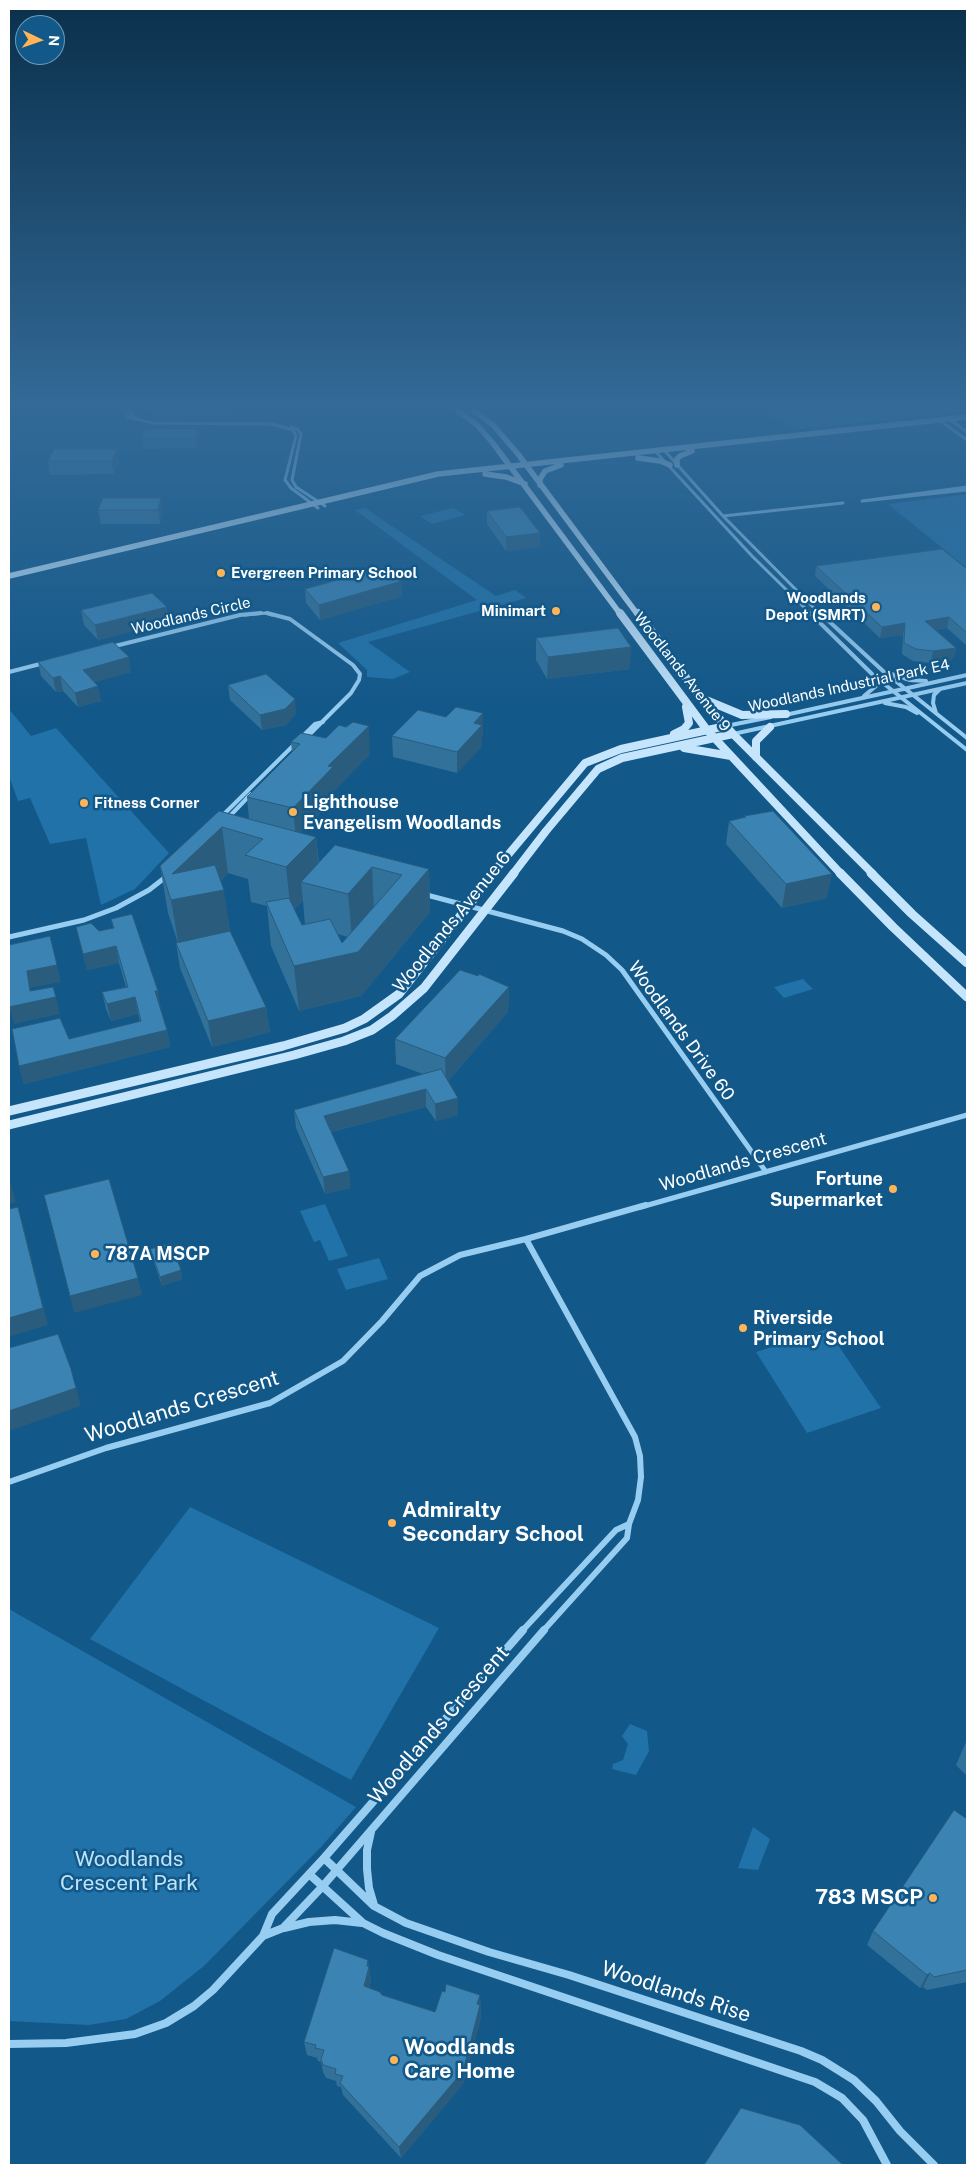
<!DOCTYPE html>
<html>
<head>
<meta charset="utf-8">
<style>
	body { margin:0 }
	#map { position:relative; width:976px; height:2174px; overflow:hidden; background:#125889; font-family:"Public Sans",sans-serif }
	canvas { display:block }
	.frame { position:absolute; inset:0; border:10px solid #fff; pointer-events:none }
	.north { position:absolute; left:15px; top:15px; width:50px; height:50px; box-sizing:border-box; background:#125889; border:1px solid #719bb8; border-radius:50%; rotate:93deg; font-size:14px; font-weight:700; line-height:20px; text-align:center; color:#fff }
	.north::after { content:''; display:block; margin:auto; width:18px; height:22px; background:#ffb457; clip-path:polygon(50% 0,100% 100%,50% 72%,0 100%) }
</style>
</head>
<body>
<div id="map">
<canvas width="976" height="2174"></canvas>
<div class="frame"></div>
<div class="north">N</div>
</div>
<script>
const context = document.querySelector('canvas').getContext('2d');
context.lineJoin = 'round';
function fillPath(path, color) { context.fillStyle = color; context.fill(path, 'evenodd'); }
const shape = rows => new Path2D(rows.map(r => 'M' + r).join(''));
function trace(path, color, width, dash) { context.strokeStyle = color; context.lineWidth = width; context.lineCap = dash ? 'butt' : 'round'; context.setLineDash(dash || []); context.stroke(path); }
function drawText(font, color, halo, rows, align = 'center') {
  context.font = font + ' "Public Sans",sans-serif'; context.lineWidth = 5; context.setLineDash([]); context.textBaseline = 'middle'; context.strokeStyle = halo; context.fillStyle = color; for (const [text, x, y, turn = 0] of rows) {
    context.save(); context.translate(x, y); context.rotate((+turn || 0) * Math.PI / 180); context.textAlign = isNaN(turn) ? turn : align; if (halo) context.strokeText(text, 0, 0); context.fillText(text, 0, 0); context.restore();
  }
}
const green = shape([
	[764,411,966,411,799,429,777,421],
	[967,494,967,568,888,504],
	[365,508,496,596,515,590,526,598,368,642,410,672,393,679,367,677,367,670,338,643,477,600,355,510],
	[453,508,465,515,432,524,420,516],
	[9,709,31,736,56,728,169,853,135,889,101,905,86,838,50,844,30,798,18,801,9,776],
	[803,979,813,989,784,998,774,987],
	[325,1204,348,1256,329,1261,320,1240,314,1242,300,1211],
	[379,1258,388,1279,346,1290,337,1269],
	[827,1329,881,1408,807,1433,756,1352],
	[190,1507,439,1628,351,1780,90,1639],
	[9,1609,356,1807,321,1847,204,1966,160,2001,126,2019,89,2025,9,2021],
	[630,1724,647,1731,649,1751,636,1775,612,1769,613,1764,623,1760,628,1744,622,1736],
	[753,1827,770,1839,758,1870,738,1868]
]);
const streetFar4 = shape([
	[125,411,128,417,153,423,272,424,293,430,296,436,285,480,291,488,318,508],
	[130,411,132,416,137,418],
	[949,419,967,432],
	[939,420,967,440],
	[291,427,297,429,301,434,292,480,296,487,325,506],
	[664,450,723,516,821,615],
	[655,451,752,556,812,615],
	[967,487,862,501,967,490],
	[723,516,843,503],
	[245,615,266,613,272,615]
]);
const streetFar3 = shape([
	[267,613,290,619,353,665,360,674,359,680,351,693,306,738],
	[810,613,873,675,967,750],
	[820,613,883,671,967,738],
	[111,647,240,615,261,613],
	[9,672,44,663],
	[888,673,910,680,926,681],
	[864,696,876,686,873,675],
	[885,703,906,707,917,713],
	[936,713,933,703,934,695,940,689],
	[785,715,967,675],
	[726,726,771,717],
	[733,734,967,683],
	[222,816,315,724,323,722],
	[227,819,251,794]
]);
const streetFar2 = shape([
	[423,894,563,931,582,939,606,955,622,970,766,1172],
	[9,937,84,920,116,908,149,890,167,876],
	[641,1207,967,1115]
]);
const streetFar1 = shape([
	[526,1239,635,1437,640,1456,641,1477,638,1500,629,1524,627,1538,543,1631],
	[9,1482,106,1448,270,1403,343,1361,382,1321,420,1276,460,1255,526,1239,646,1205],
	[522,1631,616,1530,629,1524]
]);
const street = shape([
	[371,1832,367,1850,367,1869,369,1888,374,1905],
	[324,1858,374,1906,406,1923,489,1952,569,1975,801,2051,822,2060,854,2080,876,2101,900,2131,934,2165],
	[309,1874,363,1923,383,1933,438,1955,815,2082,842,2098,863,2120,887,2165],
	[284,1928,309,1922,335,1920,362,1923],
	[263,1936,283,1928,322,1887,544,1630],
	[9,2044,66,2043,135,2034,166,2023,194,2006,213,1990,263,1936,272,1914,324,1858,523,1630]
]);
const secondaryFar2 = shape([
	[458,411,477,425,492,442,621,615],
	[474,411,493,425,518,454,638,615],
	[638,458,660,461,670,465],
	[677,465,677,459,680,456,692,451],
	[485,474,506,477,525,484],
	[540,485,540,479,545,471,561,465],
	[9,576,438,474,967,417]
]);
const secondaryFar1 = shape([
	[620,613,707,730,841,874],
	[638,613,701,698,733,734,873,874],
	[706,700,742,715,786,714],
	[674,734,684,729,689,723,686,707],
	[684,748,731,756],
	[756,757,756,741,770,727],
	[492,874,585,763,621,749,726,726],
	[513,874,546,831,598,769,622,758,733,734]
]);
const secondary = shape([
	[840,873,893,927,967,997],
	[871,873,912,914,967,963],
	[9,1111,283,1046,345,1028,364,1019,399,994,494,873],
	[9,1125,294,1055,344,1041,372,1030,392,1016,424,988,514,873]
]);
const wall = shape([
	[149,411,230,411,229,415,156,415,149,412],
	[198,429,199,439,196,448,143,449,142,439],
	[54,449,119,462,114,474,50,475,48,461],
	[103,498,163,511,160,524,101,524,98,510],
	[487,511,540,547,506,551,487,524],
	[816,566,967,569,967,646,947,628,935,630,956,648,953,659,931,663,913,661,902,654,903,635,880,638,815,576],
	[402,581,402,596,320,620,306,603,305,589],
	[81,610,169,622,98,640,84,625],
	[536,638,630,669,547,679,536,660],
	[38,662,131,672,94,682,101,701,78,707,63,691,56,692,41,676],
	[228,685,296,714,286,725,262,730,230,700],
	[483,713,483,734,482,736,482,746,457,773,393,757,392,736,446,717],
	[291,742,370,754,334,791,335,797,301,833,316,837,319,863,429,869,430,912,361,996,299,1011,271,946,267,906,251,902,248,879,228,873,221,880,230,931,266,1007,270,1032,212,1047,180,968,176,943,178,943,168,913,160,866,219,811,249,819,247,797,292,753],
	[303,901,305,925,302,925,294,910],
	[337,934,348,937,342,943],
	[744,816,827,898,782,908,726,844,729,821,744,817],
	[111,919,161,1008,160,1008,167,1030,170,1047,24,1084,19,1066,69,1039,140,1022,138,1014,111,1021,106,1009,102,992,126,987,119,963,87,970,76,927,99,931,113,928],
	[509,987,508,1012,448,1081,458,1115,436,1121,426,1107,331,1132,349,1171,350,1188,325,1194,296,1128,294,1110,423,1074,396,1064,395,1039],
	[150,1249,181,1270,182,1279,162,1286,152,1257],
	[966,1742,967,1742,967,1776,956,1765],
	[967,1819,967,1982,927,1990,923,1987,920,1988,867,1945,873,1931],
	[368,1960,371,1981,369,1988,382,1995,435,2012,480,1995,481,2018,463,2084,401,2158,343,2095,341,2087,337,2086,336,2081,326,2078,323,2072,321,2062,318,2061,317,2058,307,2055,304,2042]
]);
const shadedWall = shape([
	[198,429,199,439,196,448,195,439],
	[117,449,119,462,114,474,112,461],
	[161,498,163,511,160,524,158,510],
	[540,533,540,547,506,551,506,537],
	[402,581,402,596,320,620,319,605],
	[167,607,169,622,98,640,95,625],
	[949,617,947,628,923,632,925,621],
	[905,623,903,635,880,638,882,627],
	[631,647,630,669,547,679,548,657],
	[956,648,953,659,931,663,933,651],
	[129,657,131,672,86,685,83,670],
	[60,676,63,691,56,692,53,678],
	[98,686,101,701,78,707,75,693],
	[295,699,296,714,286,725,262,730,260,715],
	[483,713,483,734,482,736,482,746,457,773,457,752,474,723],
	[369,726,370,754,334,791,335,797,296,838,293,808,328,766],
	[222,827,228,873,208,893,224,890,231,937,179,947,171,900,172,874],
	[316,837,320,883,301,882,303,901,291,913,286,867],
	[372,867,374,911,352,938,348,894],
	[429,869,430,912,361,996,299,1011,294,966,358,952],
	[832,874,827,898,782,908,786,884],
	[116,946,119,963,87,970,83,954],
	[57,965,61,982,31,988,33,1002,56,997,60,1014,14,1024,9,1007,30,991,27,971],
	[509,987,508,1012,446,1083,445,1058],
	[155,991,158,991,161,1008,158,1009],
	[135,997,138,1014,111,1021,107,1004],
	[266,1007,270,1032,212,1047,208,1021],
	[167,1030,170,1047,24,1084,19,1066],
	[426,1089,426,1107,326,1133,324,1116],
	[458,1098,458,1115,436,1121,435,1104],
	[349,1171,350,1188,325,1194,323,1177],
	[9,1178,16,1202,9,1204],
	[18,1207,23,1224,48,1325,9,1337,9,1318],
	[181,1270,182,1279,162,1286,160,1277],
	[138,1278,142,1295,74,1313,70,1296],
	[71,1369,81,1406,9,1431,9,1411],
	[368,1960,371,1981,366,2000,364,1986],
	[930,1973,923,1987,920,1988,927,1975],
	[480,1995,481,2018,463,2084,401,2158,399,2147,477,2004]
]);
const building = shape([
	[145,429,198,429,195,439,142,439,145,429],
	[54,449,117,449,112,461,48,461,54,449],
	[103,498,161,498,158,510,98,510,103,498],
	[520,507,540,533,506,537,487,511,520,507],
	[942,549,967,569,967,633,949,617,925,621,956,648,933,651,916,649,904,643,905,623,882,627,816,566,942,549],
	[384,567,402,581,319,605,305,589,384,567],
	[152,593,167,607,95,625,81,610,152,593],
	[618,628,631,647,548,657,536,638,618,628],
	[113,642,129,657,83,670,98,686,75,693,60,676,53,678,38,662,113,642],
	[266,674,295,699,285,709,260,715,228,685,266,674],
	[456,707,483,713,474,723,482,725,457,752,392,736,418,710,446,717,456,707],
	[353,722,369,726,328,766,333,767,293,808,247,797,300,744,291,742,301,733,326,738,339,725,346,727,353,722],
	[219,811,316,837,286,867,245,855,263,839,222,827,172,874,215,865,224,890,171,900,160,866,219,811],
	[773,811,832,874,786,884,729,821,746,817,744,816,773,811],
	[335,845,429,869,358,952,294,966,266,902,289,898,302,925,330,919,342,943,402,875,372,867,348,894,301,882,335,845],
	[132,914,158,991,155,991,167,1030,19,1066,12,1029,60,1018,69,1039,141,1021,135,997,107,1004,102,992,128,987,116,946,83,954,76,927,91,923,99,931,114,928,111,919,132,914],
	[230,931,266,1007,208,1021,176,943,230,931],
	[50,936,57,965,27,971,30,991,53,987,56,997,9,1007,9,945,50,936],
	[460,970,478,976,479,974,509,987,445,1058,395,1039,460,970],
	[441,1069,458,1098,435,1104,426,1089,324,1116,349,1171,323,1177,294,1110,441,1069],
	[109,1179,138,1278,70,1296,44,1195,109,1179],
	[18,1207,43,1308,9,1318,9,1209,18,1207],
	[171,1243,181,1270,160,1277,150,1249,171,1243],
	[58,1334,71,1369,76,1388,9,1411,9,1348,58,1334],
	[954,1810,967,1819,967,1970,934,1977,930,1973,927,1975,873,1931,954,1810],
	[334,1948,368,1960,367,1966,369,1967,364,1986,380,1992,382,1995,435,2012,442,1991,445,1992,446,1984,480,1995,477,2004,480,2005,463,2071,399,2147,340,2083,343,2076,335,2074,336,2069,323,2065,321,2059,324,2050,315,2048,316,2045,304,2042,334,1948],
	[741,2108,800,2125,843,2165,704,2165,741,2108]
]);
const markers = [
	[221,573,5,"#ffb457"],
	[876,607,5,"#ffb457"],
	[556,611,5,"#ffb457"],
	[84,803,5,"#ffb457"],
	[293,812,5,"#ffb457"],
	[893,1189,5,"#ffb457"],
	[95,1254,5,"#ffb457"],
	[743,1328,5,"#ffb457"],
	[392,1523,5,"#ffb457"],
	[933,1898,5,"#ffb457"],
	[394,2060,5,"#ffb457"]
];
const farPoinames = [
	["Evergreen Primary School",231,573],
	["Woodlands",866,598,"right"],
	["Depot (SMRT)",866,615,"right"],
	["Minimart",546,611,"right"],
	["Fitness Corner",94,803]
];
const farStreetnames = [
	["Woodlands Circle",191,616,-13],
	["Woodlands Avenue 9",682,672,52],
	["Woodlands Industrial Park E4",849,686,-12]
];
const poiNames = [
	["Lighthouse",303,802],
	["Evangelism Woodlands",303,823],
	["Fortune",883,1179,"right"],
	["Supermarket",883,1200,"right"],
	["787A MSCP",105,1254],
	["Riverside",753,1318],
	["Primary School",753,1339]
];
const streetNames = [
	["Woodlands Avenue 6",452,922,-51],
	["Woodlands Drive 60",681,1031,54],
	["Woodlands Crescent",743,1162,-16]
];
const nearStreetnames = [
	["Woodlands Crescent",182,1407,-17],
	["Woodlands Crescent",439,1725,-49],
	["Woodlands Rise",676,1992,18]
];
const nearPoinames = [
	["Admiralty",402,1511],
	["Secondary School",402,1535],
	["783 MSCP",923,1898,"right"],
	["Woodlands",404,2048],
	["Care Home",404,2072]
];
const nearParknames = [
	["Woodlands",129,1860],
	["Crescent Park",129,1884]
];
fillPath(green, '#2072a8');
trace(streetFar4, '#97cdf1', 3);
trace(streetFar3, '#97cdf1', 4);
trace(streetFar2, '#97cdf1', 5);
trace(streetFar1, '#97cdf1', 6);
trace(street, '#97cdf1', 8);
trace(secondaryFar2, '#c5e5fc', 5.5);
trace(secondaryFar1, '#c5e5fc', 8);
trace(secondary, '#c5e5fc', 9);
fillPath(wall, '#32719a');
fillPath(shadedWall, '#295c7d');
fillPath(building, '#3a83b3');
trace(building, '#295c7d', 1);
const sky = context.createLinearGradient(0, 0, 0, 715);
sky.addColorStop(0, '#0a304b');
sky.addColorStop(0.57, '#336a97');
sky.addColorStop(1, '#336a9700');
context.fillStyle = sky;
context.fillRect(0, 0, 976, 715);
for (const [x, y, r, color] of markers) { const dot = new Path2D(); dot.arc(x, y, r, 0, 2 * Math.PI); context.fillStyle = color; context.fill(dot); trace(dot, '#125889', 2); }
drawText('bold 15px', '#fff', '#125889', farPoinames, 'left');
drawText('15px', '#fff', '#125889', farStreetnames);
drawText('bold 18px', '#fff', '#125889', poiNames, 'left');
drawText('18px', '#fff', '#125889', streetNames);
drawText('21px', '#fff', '#125889', nearStreetnames);
drawText('bold 21px', '#fff', '#125889', nearPoinames, 'left');
drawText('21px', '#bee4fc', '#125889', nearParknames);
</script>
</body>
</html>
